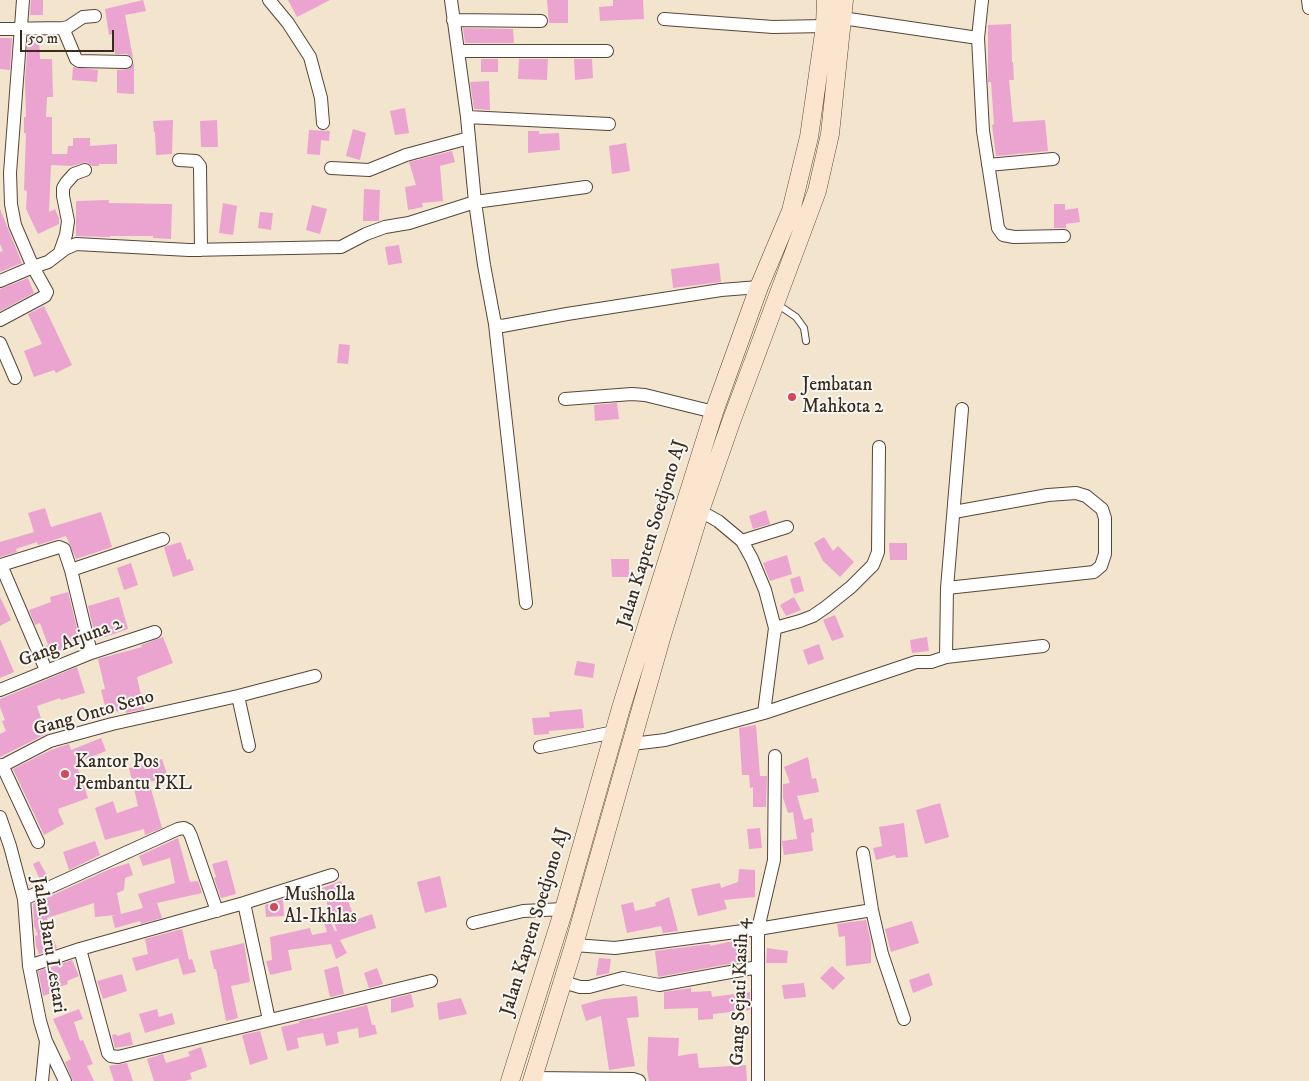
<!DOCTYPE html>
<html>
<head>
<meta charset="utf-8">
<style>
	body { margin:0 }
	#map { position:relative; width:1309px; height:1081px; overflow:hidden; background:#f3e4ce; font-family:"IM FELL DW Pica",serif }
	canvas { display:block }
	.scale { position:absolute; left:20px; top:30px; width:94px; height:22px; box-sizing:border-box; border:2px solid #3b2a1e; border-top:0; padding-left:6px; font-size:15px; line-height:18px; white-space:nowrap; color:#3b2a1e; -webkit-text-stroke:4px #f6f6f2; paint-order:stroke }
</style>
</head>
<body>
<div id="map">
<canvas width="1309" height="1081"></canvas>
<div class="scale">50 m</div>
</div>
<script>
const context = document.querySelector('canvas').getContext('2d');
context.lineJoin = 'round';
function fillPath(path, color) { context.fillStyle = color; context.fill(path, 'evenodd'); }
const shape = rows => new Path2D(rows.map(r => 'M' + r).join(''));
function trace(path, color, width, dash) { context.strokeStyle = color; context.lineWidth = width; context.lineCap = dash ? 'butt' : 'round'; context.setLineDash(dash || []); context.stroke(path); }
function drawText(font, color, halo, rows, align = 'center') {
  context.font = font + ' "IM FELL DW Pica",serif'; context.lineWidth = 4; context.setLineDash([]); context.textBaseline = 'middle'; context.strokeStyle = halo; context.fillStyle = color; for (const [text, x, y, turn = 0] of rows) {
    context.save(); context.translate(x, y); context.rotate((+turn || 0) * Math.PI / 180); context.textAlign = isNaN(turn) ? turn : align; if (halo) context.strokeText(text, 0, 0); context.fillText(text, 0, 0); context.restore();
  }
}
const building = shape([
	[31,0,43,0,43,15,30,15],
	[143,0,146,11,125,15,133,58,127,54,115,54,112,34,109,35,105,9],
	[288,0,330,0,297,17],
	[547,0,568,0,568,23,549,23],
	[613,0,643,0,644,19,600,21,599,7,613,6],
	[1011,24,1012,62,1013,62,1014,80,1009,80,1013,122,1045,120,1048,151,996,156,992,125,994,124,991,82,988,82,988,25],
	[463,28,513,29,514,43,465,43],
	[28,37,39,37,40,59,52,59,53,97,47,97,46,117,52,117,52,154,67,154,68,146,73,146,73,138,90,138,90,146,117,144,117,164,99,164,99,166,92,166,86,162,72,166,51,165,49,212,55,209,59,218,59,224,38,234,26,209,27,191,24,190,26,133,24,133,24,117,26,117,25,81],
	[0,38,12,38,10,70,0,69],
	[481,59,498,59,498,72,481,72],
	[519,59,548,59,547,80,518,79],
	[574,59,592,59,593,78,575,80],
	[134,63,134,94,117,93,117,70,129,69],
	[73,67,98,70,97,82,72,80],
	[489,81,490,110,474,109,470,82],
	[405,108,409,133,395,135,390,111],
	[173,120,172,154,156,155,155,132,154,132,153,121],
	[217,120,218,147,201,147,200,121],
	[353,129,366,133,360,160,346,156],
	[309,130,330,131,329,141,321,140,320,155,307,154],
	[528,131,539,131,539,134,559,133,560,150,528,153],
	[626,143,630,171,612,174,609,146],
	[452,151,455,162,440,166,443,201,422,203,423,207,408,210,405,187,416,185,409,162],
	[364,189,380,190,379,221,363,221],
	[109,200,109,203,172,204,171,239,153,238,153,236,110,236,110,237,103,237,76,236,76,201],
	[223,203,237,206,233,235,219,233],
	[1054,204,1065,204,1065,210,1078,208,1080,222,1066,224,1066,228,1054,228],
	[312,205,327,209,320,234,306,230],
	[0,209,22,263,0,272,0,252,3,251,0,244],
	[260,212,273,213,271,230,258,228],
	[399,245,402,263,388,265,385,247],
	[719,263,721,282,673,288,671,269],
	[28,278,34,293,0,311,0,289],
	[44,306,72,365,56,373,54,370,34,377,24,351,42,344,28,314],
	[339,344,350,345,348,364,337,363],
	[617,403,619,419,595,421,594,405],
	[45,508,51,527,101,512,112,547,76,559,66,536,38,545,37,542,16,549,17,552,0,557,0,542,34,532,28,513],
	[766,510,770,524,753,529,749,516],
	[824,537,833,551,838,546,854,562,840,577,823,561,814,543],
	[181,542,187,560,190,559,194,570,173,577,164,547],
	[889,543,907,543,907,560,890,560],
	[787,555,792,574,770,581,763,563],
	[611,559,629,559,629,577,612,577],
	[131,563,138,585,124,590,117,568],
	[800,576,804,591,794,594,790,579],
	[68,592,81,644,48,655,45,646,48,645,40,623,35,625,29,610,51,602,50,597],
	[0,597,11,620,0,626],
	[119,597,128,629,96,640,88,606],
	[794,597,801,610,786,616,780,605],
	[835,615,844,637,832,641,823,620],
	[163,637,173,663,137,677,144,709,126,713,125,709,107,714,101,690,105,689,98,659,142,647,141,645],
	[927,637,929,651,912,653,910,640],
	[0,639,14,672,0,678],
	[819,644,824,659,808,665,803,650],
	[577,661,595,664,593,678,574,675],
	[77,667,85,693,61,700,60,698,37,706,46,734,0,757,0,734,6,731,2,721,5,720,0,707,0,699],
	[582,709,584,728,549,731,549,734,534,735,532,718,550,717,549,712],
	[756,725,760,776,767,776,766,807,753,807,753,787,750,788,749,775,742,775,739,728],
	[101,738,106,751,76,763,88,798,58,809,59,811,58,811,64,824,44,835,13,769,51,750,69,744,71,750],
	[808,757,812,779,816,778,819,792,797,796,804,820,812,818,814,832,811,833,813,851,784,855,782,841,797,839,793,812,788,813,783,798,783,784,790,783,784,767],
	[162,759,168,777,149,782,162,828,145,835,144,829,105,840,95,808,113,801,117,813,138,806,129,768],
	[940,803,949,837,925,844,916,810],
	[904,823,908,857,896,858,895,855,876,860,873,848,882,846,879,827],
	[760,828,762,848,749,849,747,829],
	[178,838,190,882,198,881,202,893,157,903,162,918,141,924,140,921,115,928,112,916,116,915,95,917,94,903,47,918,48,921,46,921,57,948,39,954,36,946,35,936,38,935,34,926,33,904,110,869,129,863,133,875,125,878,124,890,117,893,121,914,143,908,138,894,175,883,170,858,143,866,139,856],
	[95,841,100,855,69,870,63,852],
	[227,860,236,894,221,898,214,878,216,877,212,864],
	[39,861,49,879,41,882,33,864],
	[739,869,755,870,755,897,724,900,727,909,698,916,691,889,720,883,721,888,738,882],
	[440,876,447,907,425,913,417,882],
	[341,881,355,920,372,914,376,928,340,940,347,953,336,959,331,944,288,950,292,970,270,975,266,961,272,960,270,937,310,928,312,935,327,932,323,919,328,917,335,931,337,931,334,922,343,920,341,912,330,913,322,888],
	[669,897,678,931,663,933,661,926,627,933,621,905,633,902,635,911,656,906,655,903],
	[283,899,284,916,266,917,265,905],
	[866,920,871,942,871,963,846,966,845,936,839,937,837,924],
	[912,921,919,943,891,952,885,929],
	[182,929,189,960,192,959,196,972,183,975,178,958,136,971,132,958,148,954,145,939],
	[743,939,745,961,658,977,655,951,710,944,710,946],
	[244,943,250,982,231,986,238,1018,226,1021,216,969,214,969,210,951],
	[767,948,788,951,787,963,766,963],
	[599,958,611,959,609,973,596,976],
	[72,960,79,976,67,981,68,984,56,988,57,991,43,996,38,971],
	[338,966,344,994,330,997,324,970],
	[832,966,845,978,833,990,820,978],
	[377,968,383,984,369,988,364,973],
	[929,973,933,985,913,993,909,980],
	[122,974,127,991,103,999,97,981],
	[804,983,806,997,784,999,782,985],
	[691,988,691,992,711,991,712,997,750,992,750,1010,713,1014,713,1019,698,1020,698,1008,664,1009,664,992],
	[411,994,414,1007,391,1013,391,999],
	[637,996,639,1017,627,1018,635,1066,609,1070,601,1016,586,1021,581,1005,603,999],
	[461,998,467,1014,439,1020,437,1003],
	[367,1005,372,1025,375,1025,377,1034,359,1038,358,1028,337,1032,339,1043,326,1046,323,1033,297,1038,299,1048,287,1051,281,1027,299,1023,299,1021,313,1018,313,1019],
	[79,1009,83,1019,74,1022,80,1041,83,1040,93,1064,87,1066,94,1081,73,1081,65,1062,71,1059,53,1019],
	[157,1009,159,1017,172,1013,175,1024,145,1033,139,1014],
	[260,1031,268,1059,250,1065,242,1035],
	[130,1032,133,1045,115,1048,112,1035,116,1034,117,1036],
	[648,1037,679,1038,678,1056,697,1053,699,1068,746,1065,747,1081,649,1081,647,1069],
	[201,1047,207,1067,190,1073,192,1079,185,1081,154,1081,147,1059,163,1054,166,1063,190,1056,188,1052],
	[127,1063,133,1081,114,1081,109,1066]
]);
const service = shape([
	[777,304,796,317,804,328,806,341]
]);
const minor = shape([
	[269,0,288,23,310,57,321,98,323,123],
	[451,0,467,117,475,202,484,265,495,324,502,326,567,314,721,290,759,287],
	[982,0,978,38,983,131,998,228,1003,235,1014,237,1064,236],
	[1308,0,1309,8],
	[842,18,978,38],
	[664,19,773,27,825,26],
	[453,20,541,21],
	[63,28,76,59,79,61,126,62],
	[0,29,63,28,68,27,83,17,95,16],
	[458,51,607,51],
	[467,117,609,124],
	[179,160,196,161,200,166,201,250],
	[988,165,1053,159],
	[331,168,369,170,406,155,469,138],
	[60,252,66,235,68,221,63,196,63,188,66,183,74,174,85,170],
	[0,281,33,267,48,262,65,249,76,244,189,250,341,247,366,234,385,227,409,223,475,202,586,187],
	[0,320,45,296,47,292,33,267,15,225,11,204,10,173,23,0],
	[495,324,526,603],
	[0,343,15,378],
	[565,399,632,394,645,395,714,412],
	[700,511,718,521,742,541,752,559,765,590,775,628,764,713],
	[742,541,787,527],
	[947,588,1094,572,1101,566,1105,554,1105,518,1102,509,1086,496,1076,493,1048,495,954,512],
	[775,628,800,621,813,616,826,607,851,587,873,565,878,552,879,447],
	[91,653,71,570,163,539],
	[946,657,947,588,962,409],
	[46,670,1,565,59,547,64,549,71,570],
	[0,690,91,653,155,632],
	[238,696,249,746],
	[632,744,665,740,764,713,916,662,931,662,946,657,1043,646],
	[540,747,614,732],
	[2,765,38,842],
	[0,767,50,741,112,724,238,696,315,676],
	[0,817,10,846,24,899,29,966,40,1021,46,1041,42,1081],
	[863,853,872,910,882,954,904,1019],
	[24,899,178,829,184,828,188,830,191,836,217,911],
	[244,903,269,1020],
	[473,923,523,911,564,909],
	[574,945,615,948,758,929,872,910],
	[80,949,108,1053,111,1056,118,1057,431,981],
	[29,966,80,949,244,903,332,875],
	[563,982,580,987,589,987,623,978,659,985,758,967],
	[47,1043,65,1081],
	[533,1078,633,1079,639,1081],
	[758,1081,758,929,774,860,775,756]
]);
const secondary = shape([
	[510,1081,564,909,621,708,714,412,759,287,791,211,809,137,825,26,826,0],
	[532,1081,574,945,662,635,700,511,731,422,817,191,830,134,844,0]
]);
const markers = [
	[792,397,5,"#d1495b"],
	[65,774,5,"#d1495b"],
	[274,907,5,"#d1495b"]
];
const poiNames = [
	["Jembatan",802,386],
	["Mahkota 2",802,408],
	["Kantor Pos",75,763],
	["Pembantu PKL",75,785],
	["Musholla",284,896],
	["Al-Ikhlas",284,918]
];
const streetNames = [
	["Jalan Kapten Soedjono AJ",653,534,-73],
	["Gang Arjuna 2",71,643,-21],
	["Gang Onto Seno",94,714,-16],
	["Jalan Kapten Soedjono AJ",536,922,-73],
	["Jalan Baru Lestari",48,945,81],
	["Gang Sejati Kasih 4",741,992,-88]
];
fillPath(building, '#eba4cf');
trace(service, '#574638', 8);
trace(minor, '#574638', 14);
trace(secondary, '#574638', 19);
trace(service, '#fff', 6);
trace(minor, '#fff', 12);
trace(secondary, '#fbe5cf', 18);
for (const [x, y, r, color] of markers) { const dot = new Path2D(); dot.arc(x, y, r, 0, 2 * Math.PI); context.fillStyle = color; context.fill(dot); trace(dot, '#f6f6f2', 2); }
drawText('19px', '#3b2a1e', '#f6f6f2', poiNames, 'left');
drawText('19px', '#3b2a1e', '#f6f6f2', streetNames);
</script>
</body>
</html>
